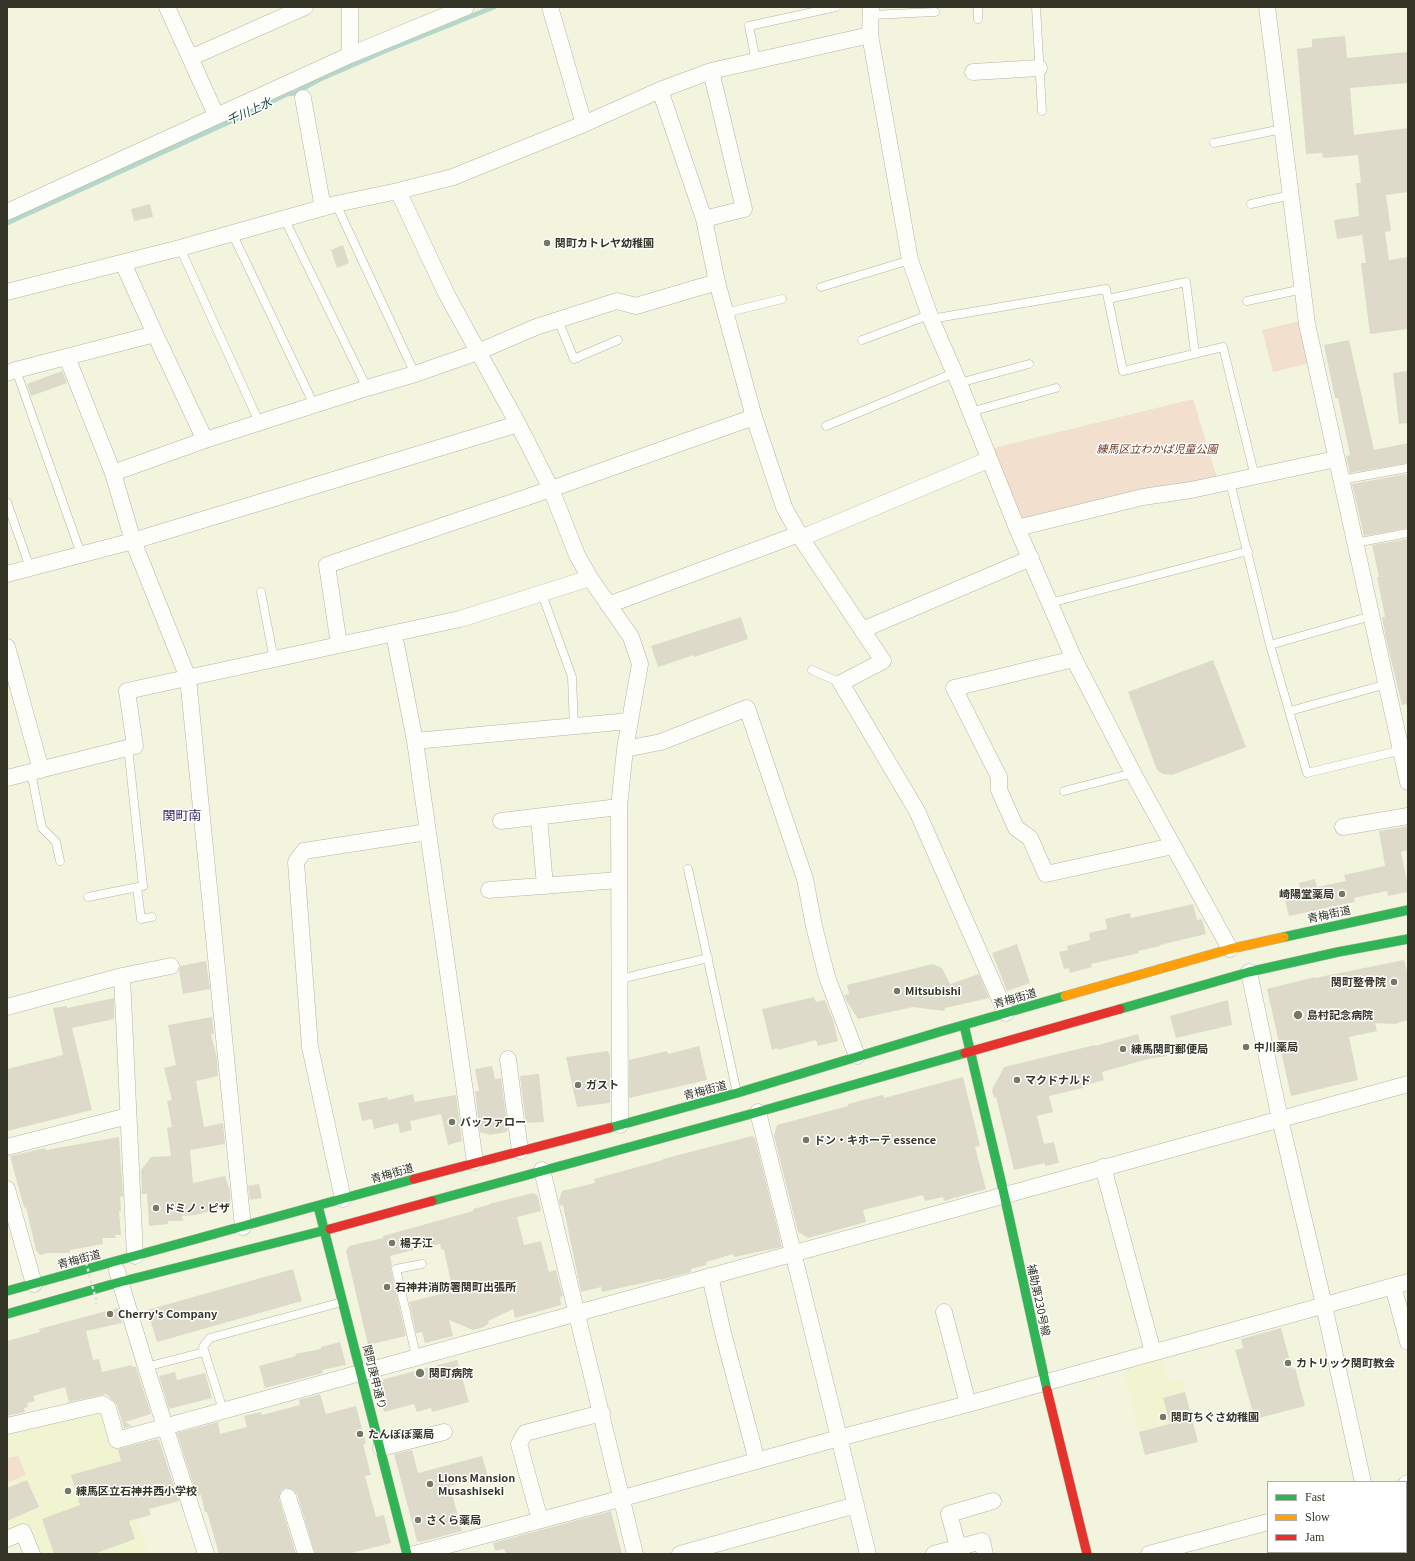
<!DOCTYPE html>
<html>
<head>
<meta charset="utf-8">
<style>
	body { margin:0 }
	#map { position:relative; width:1415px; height:1561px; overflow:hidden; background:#f2f4de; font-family:Georgia,serif }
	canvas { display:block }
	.frame { position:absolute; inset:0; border:8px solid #343526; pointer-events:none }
	.legend { position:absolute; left:1267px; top:1481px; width:140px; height:72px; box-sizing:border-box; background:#fff; border:1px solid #aeaea8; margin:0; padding:5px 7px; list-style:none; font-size:12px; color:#343526 }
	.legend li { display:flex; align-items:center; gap:8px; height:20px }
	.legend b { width:20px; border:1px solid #aeaea8 }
</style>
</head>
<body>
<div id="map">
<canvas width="1415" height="1561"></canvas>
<div class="frame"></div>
<ul class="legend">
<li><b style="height:5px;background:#30b455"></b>Fast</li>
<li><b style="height:5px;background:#ff9f0a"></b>Slow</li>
<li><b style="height:5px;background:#e5322d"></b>Jam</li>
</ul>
</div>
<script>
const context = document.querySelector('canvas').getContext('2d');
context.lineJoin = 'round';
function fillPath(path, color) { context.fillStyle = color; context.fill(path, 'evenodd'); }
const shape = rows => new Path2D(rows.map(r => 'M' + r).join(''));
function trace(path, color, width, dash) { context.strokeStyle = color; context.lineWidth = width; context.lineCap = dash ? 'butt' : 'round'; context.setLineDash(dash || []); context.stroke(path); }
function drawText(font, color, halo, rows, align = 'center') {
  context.font = font + ' Georgia,"Noto Sans JP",serif'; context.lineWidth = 3; context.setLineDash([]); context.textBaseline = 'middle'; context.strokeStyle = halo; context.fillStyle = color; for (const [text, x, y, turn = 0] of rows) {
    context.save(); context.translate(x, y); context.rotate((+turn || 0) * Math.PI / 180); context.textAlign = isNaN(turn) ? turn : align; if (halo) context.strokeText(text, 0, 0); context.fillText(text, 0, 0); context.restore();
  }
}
const built = shape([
	[1162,1358,1169,1382,1182,1379,1198,1442,1145,1455,1122,1368],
	[100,1413,103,1416,112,1449,118,1448,147,1554,39,1554,27,1523,7,1530,7,1434]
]);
const green = shape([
	[1300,321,1310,363,1273,372,1262,330],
	[1193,399,1217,478,1021,521,990,449],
	[18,1456,26,1475,7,1483,7,1458]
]);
const stream = shape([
	[7,223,240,117,287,94,295,93,318,80,387,50,494,7]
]);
const building = shape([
	[1345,36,1347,58,1408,52,1408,83,1350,88,1354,135,1408,128,1408,192,1386,195,1391,231,1385,232,1389,260,1408,257,1408,329,1370,334,1361,263,1366,263,1362,235,1337,239,1334,220,1359,216,1356,183,1361,183,1358,155,1323,158,1322,153,1306,154,1297,49,1312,47,1312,39],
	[150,204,153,217,134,221,131,209],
	[343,245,349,263,337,268,331,250],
	[1349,340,1374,450,1408,443,1408,463,1350,473,1346,456,1350,455,1338,398,1335,398,1324,345],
	[62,371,67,383,31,396,27,384],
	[1408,371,1408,423,1399,424,1393,373],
	[1406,474,1408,483,1408,528,1364,536,1352,484],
	[1408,539,1408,704,1402,705,1386,639,1382,617,1385,617,1377,577,1379,577,1372,545],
	[741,617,748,639,694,657,694,655,658,667,651,646],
	[1213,660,1246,747,1172,775,1163,774,1157,770,1128,692],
	[1408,826,1408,850,1401,852,1408,885,1408,892,1388,896,1387,891,1354,898,1355,902,1289,916,1285,900,1293,898,1293,895,1301,894,1299,883,1315,879,1317,887,1346,881,1344,875,1385,866,1379,831],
	[1193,904,1197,920,1202,919,1206,934,1160,945,1160,946,1138,951,1139,953,1091,964,1092,967,1070,973,1069,968,1064,969,1059,952,1068,950,1067,946,1090,940,1089,933,1107,929,1105,919,1130,913,1131,918],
	[1017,944,1030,983,1007,991,992,953],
	[1404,960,1408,976,1408,1020,1395,1024,1375,1023,1377,1031,1349,1037,1358,1080,1291,1096,1267,989,1315,977,1315,978],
	[206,961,210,989,183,994,179,971,180,966],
	[933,964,942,968,950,984,979,974,989,998,945,1008,944,1011,913,1007,858,1019,846,1000,844,995,849,994,847,985],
	[814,997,816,1002,825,1000,833,1020,838,1041,818,1046,816,1040,778,1050,777,1048,772,1050,762,1009],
	[114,998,114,1019,72,1028,92,1110,7,1131,7,1069,63,1055,53,1008,67,1006,67,1008],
	[1228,1000,1232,1025,1176,1038,1170,1016],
	[212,1017,214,1034,211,1034,217,1059,218,1076,196,1081,204,1127,223,1123,225,1144,190,1150,193,1183,225,1176,230,1191,231,1206,195,1215,182,1216,183,1221,168,1221,168,1224,149,1226,147,1194,142,1194,141,1170,151,1157,171,1156,167,1128,172,1127,167,1101,172,1100,164,1068,176,1065,168,1025],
	[1138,1034,1142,1048,1169,1043,1171,1053,1166,1054,1167,1056,1148,1059,1102,1072,1104,1080,1083,1086,1083,1088,1049,1096,1053,1112,1037,1116,1044,1144,1054,1142,1059,1163,1045,1166,1045,1163,1014,1170,996,1097,994,1098,992,1090,1004,1067,1095,1045,1095,1046],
	[699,1046,707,1080,629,1098,629,1060,667,1051,668,1054],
	[608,1051,610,1056,610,1103,577,1107,566,1057],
	[492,1066,495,1079,501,1078,508,1130,506,1132,490,1135,480,1132,475,1091,479,1091,475,1069],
	[539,1074,544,1122,526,1123,520,1076],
	[963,1077,980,1146,975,1147,986,1189,944,1201,943,1197,925,1201,923,1195,863,1210,866,1222,808,1238,798,1232,774,1136,777,1125,848,1106,848,1104,883,1095,884,1098],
	[413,1094,415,1102,456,1095,462,1141,448,1145,441,1114,410,1121,412,1130,400,1133,398,1123,374,1129,372,1119,362,1121,358,1103,387,1097,388,1100],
	[752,1136,755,1138,782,1247,734,1257,733,1254,706,1262,706,1265,691,1269,691,1272,660,1280,660,1279,602,1292,601,1287,581,1292,563,1205,560,1206,559,1200,562,1191,595,1183,594,1179,663,1160,663,1159],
	[119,1137,123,1196,120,1197,121,1211,119,1211,121,1235,115,1235,116,1238,102,1238,103,1244,70,1250,70,1253,48,1253,40,1255,36,1250,26,1207,24,1208,10,1156,45,1148,46,1150],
	[259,1184,262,1198,250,1200,248,1186],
	[533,1193,538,1196,541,1211,517,1217,524,1245,541,1241,549,1272,556,1270,563,1296,560,1297,561,1305,515,1318,513,1309,488,1321,489,1323,484,1327,473,1330,449,1320,453,1336,425,1343,422,1332,416,1333,409,1302,453,1291,444,1250,441,1249,440,1244,421,1248,390,1256,392,1265,391,1270,406,1336,368,1345,346,1251,349,1246,383,1238,383,1236,473,1211,473,1209,489,1205,489,1204],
	[293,1269,302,1301,157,1342,147,1310],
	[118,1308,122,1323,86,1331,93,1360,99,1359,102,1372,132,1365,132,1367,136,1367,151,1414,125,1422,132,1426,124,1428,117,1405,106,1394,69,1402,65,1387,33,1396,35,1401,27,1403,28,1407,24,1408,25,1412,7,1416,7,1341,40,1332,39,1329],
	[1281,1328,1292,1369,1295,1368,1305,1406,1255,1419,1235,1350,1243,1348,1241,1339],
	[340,1342,346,1365,322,1370,323,1373,265,1388,259,1366,296,1356,295,1354,321,1349,321,1347],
	[457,1360,469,1402,432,1412,431,1408,417,1412,414,1404,384,1412,380,1400,382,1399,377,1381],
	[175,1372,177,1380,205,1373,212,1398,169,1409,159,1376],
	[1185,1392,1198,1442,1145,1455,1139,1432,1170,1424,1163,1398],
	[320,1394,326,1414,356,1406,366,1444,363,1444,371,1475,365,1476,376,1517,384,1515,391,1543,347,1554,315,1554,297,1494,294,1490,286,1488,281,1491,279,1499,296,1554,219,1554,207,1512,205,1512,201,1495,197,1496,177,1433,218,1422,220,1434,247,1427,244,1416,261,1412,262,1415,300,1405,299,1400],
	[157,1439,159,1440,179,1501,149,1509,151,1515,129,1521,135,1539,94,1554,54,1554,42,1519,80,1505,71,1475,121,1461,118,1449],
	[412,1450,418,1473,482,1456,488,1476,450,1486,462,1531,420,1542,417,1541,394,1454],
	[27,1480,39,1507,7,1521,7,1488],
	[611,1511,622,1554,506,1554,504,1549,495,1551,493,1543]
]);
const lane = shape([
	[1036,7,1042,111],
	[871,15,935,12],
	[978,19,978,7],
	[756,61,749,26,836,7],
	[1214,143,1282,129],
	[336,204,415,374],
	[1251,204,1291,195],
	[284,218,367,388],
	[232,233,314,405],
	[180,248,259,422],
	[821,287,910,260],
	[1108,299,1186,282,1195,353],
	[1247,301,1303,289],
	[725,313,782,299],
	[931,319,1106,289,1123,371,1223,347,1255,477],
	[558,320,574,359,618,340],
	[862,340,929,315],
	[16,370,81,554],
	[959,383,1029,364],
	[970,412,1056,388],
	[826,426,954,373],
	[1341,480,1407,468],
	[1230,482,1270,645,1307,773,1402,750],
	[7,502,30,568],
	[1355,543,1408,533],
	[261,592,274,660],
	[542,594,572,677,574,727],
	[1050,603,1248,551],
	[1270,645,1371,616],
	[812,670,841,683],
	[1290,711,1387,684],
	[31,772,42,828,56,842,60,861],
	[1064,791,1133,773],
	[688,869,737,1093],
	[137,887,141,919,152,917],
	[88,897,143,886,128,747],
	[620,979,708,958],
	[416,1356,396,1269,422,1264],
	[146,1367,204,1352],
	[223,1410,203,1347,210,1338,342,1302]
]);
const street = shape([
	[167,7,216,115],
	[550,7,584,124],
	[871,7,870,35,910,260,931,319,959,383,1017,528,1074,659,1133,773,1230,949],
	[1267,7,1307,324,1408,782],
	[350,55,350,7],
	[190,58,305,7],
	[973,72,1039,68],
	[660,90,704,219,717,282,754,417,784,507,801,538,883,661,841,683,917,811,1006,1013],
	[303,98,323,208],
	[398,191,447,295,518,424,551,489,577,555,590,578,631,637,640,664,625,749,619,807,620,1125],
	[7,212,350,55,466,7],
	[704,219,744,209,711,71],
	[123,263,155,334,205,440],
	[7,292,180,248,336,204,398,191,453,177,584,124,660,90,711,71,870,35],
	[67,357,113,473,133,541,188,678,243,1227],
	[7,373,16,370,155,334],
	[113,473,205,440,367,388,415,374,478,352,536,327,617,301,636,306,717,282],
	[1017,528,1143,497,1191,490,1336,459],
	[801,538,988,460],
	[7,574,133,541,518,424],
	[608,605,799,534],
	[862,630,1031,558],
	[394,634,415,741,475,1162],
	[339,645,460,619,590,578],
	[7,647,41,770],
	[1074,659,954,688,999,777,999,790,1016,828,1030,838,1046,874,1173,846],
	[415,741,629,721],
	[625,749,661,742,747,708,805,879,814,926,827,977,857,1056],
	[7,778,135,746,127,691,339,645,327,565,551,489,754,417],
	[539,817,545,886],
	[501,821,619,807],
	[1343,827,1408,816],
	[489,890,619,880],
	[1249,972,1280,1119,1321,1292,1363,1482],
	[122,976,135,1256],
	[7,1007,122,976,171,966],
	[508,1059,520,1151],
	[758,1112,868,1554],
	[7,1147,128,1116],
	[1103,1167,1153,1352],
	[542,1170,635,1554],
	[7,1189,34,1284],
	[343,1199,310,1047,296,862,304,851,427,832],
	[117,1271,146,1367,206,1554],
	[710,1276,723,1333,757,1461],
	[1393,1286,1408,1342],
	[944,1312,968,1404],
	[7,1426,102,1404,108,1408,117,1440,1408,1084],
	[381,1448,444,1432],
	[1406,1484,1408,1483],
	[288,1497,306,1554],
	[540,1520,519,1444,525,1433,602,1413],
	[7,1539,23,1532,32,1554],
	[958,1547,949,1514,993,1501],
	[1379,1552,1380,1554],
	[415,1554,623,1498,839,1438,968,1404,1408,1282],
	[680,1554,856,1505],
	[934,1554,982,1541,985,1554],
	[1149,1554,1268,1522]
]);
const fast = shape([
	[1284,937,1408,910],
	[1120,1009,1249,972,1338,952,1408,939],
	[964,1025,1004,1194,1047,1390],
	[609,1128,737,1093,939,1032,1065,996],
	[432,1201,758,1112,965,1053],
	[318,1206,407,1554],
	[7,1291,414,1179],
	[7,1314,120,1282,330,1229]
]);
const slow = shape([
	[1065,996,1230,949,1284,937]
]);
const jam = shape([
	[965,1053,1120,1009],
	[414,1179,609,1128],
	[330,1229,432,1201],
	[1047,1390,1087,1554]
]);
const pathBridge = shape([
	[83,1259,85,1259,97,1303,95,1304]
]);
const markers = [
	[547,243,4,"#767866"],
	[1342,894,4,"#767866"],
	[1394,982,4,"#767866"],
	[897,991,4,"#767866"],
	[1298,1015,5,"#767866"],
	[1246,1047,4,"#767866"],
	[1123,1049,4,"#767866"],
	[1017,1080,4,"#767866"],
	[578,1085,4,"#767866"],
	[452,1122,4,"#767866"],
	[806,1140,4,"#767866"],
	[156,1208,4,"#767866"],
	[392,1243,4,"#767866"],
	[387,1287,4,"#767866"],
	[110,1314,4,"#767866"],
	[1288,1363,4,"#767866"],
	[420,1373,5,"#767866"],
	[1163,1417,4,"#767866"],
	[360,1434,4,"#767866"],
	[430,1484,4,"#767866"],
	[68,1491,4,"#767866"],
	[418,1520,4,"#767866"]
];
const poiNames = [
	["関町カトレヤ幼稚園",555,243],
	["崎陽堂薬局",1334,894,"right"],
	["関町整骨院",1386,982,"right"],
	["Mitsubishi",905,991],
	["島村記念病院",1307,1015],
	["中川薬局",1254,1047],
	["練馬関町郵便局",1131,1049],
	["マクドナルド",1025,1080],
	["ガスト",586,1085],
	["バッファロー",460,1122],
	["ドン・キホーテ essence",814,1140],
	["ドミノ・ピザ",164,1208],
	["楊子江",400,1243],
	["石神井消防署関町出張所",395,1287],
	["Cherry's Company",118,1314],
	["カトリック関町教会",1296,1363],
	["関町病院",429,1373],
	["関町ちぐさ幼稚園",1171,1417],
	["たんぽぽ薬局",368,1434],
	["Lions Mansion",438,1478],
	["Musashiseki",438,1491],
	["練馬区立石神井西小学校",76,1491],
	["さくら薬局",426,1520]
];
const parkNames = [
	["練馬区立わかば児童公園",1157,449]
];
const streetNames = [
	["青梅街道",1329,914,-12],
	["青梅街道",1015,998,-16],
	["青梅街道",705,1090,-15],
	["青梅街道",392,1173,-16],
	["青梅街道",79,1259,-15],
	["補助第230号線",1039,1300,78],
	["関町庚申通り",375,1377,76]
];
const waterNames = [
	["千川上水",249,111,-25]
];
const quarterNames = [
	["関町南",182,815]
];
fillPath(built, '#f1f4d1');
fillPath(green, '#f3dfcd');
trace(stream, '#b4d7ca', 5);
fillPath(building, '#dedaca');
trace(lane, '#b3b5a4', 9);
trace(street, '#b3b5a4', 17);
trace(fast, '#b3b5a4', 10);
trace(slow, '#b3b5a4', 10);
trace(jam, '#b3b5a4', 10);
trace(lane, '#fdfdfa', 8);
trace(street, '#fdfdfa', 16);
trace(fast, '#30b455', 9);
trace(slow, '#ff9f0a', 9);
trace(jam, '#e5322d', 9);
trace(pathBridge, '#e1e2db', 2.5, [3, 3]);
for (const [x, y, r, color] of markers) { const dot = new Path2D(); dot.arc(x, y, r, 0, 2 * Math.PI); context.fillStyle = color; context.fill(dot); trace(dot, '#fff', 1.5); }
drawText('bold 11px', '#343526', '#fff', poiNames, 'left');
drawText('italic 11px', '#6f3a24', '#fff', parkNames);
drawText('11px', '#343526', '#fff', streetNames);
drawText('italic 12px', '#123f38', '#fff', waterNames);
drawText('13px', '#39235d', '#fff', quarterNames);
</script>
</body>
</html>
